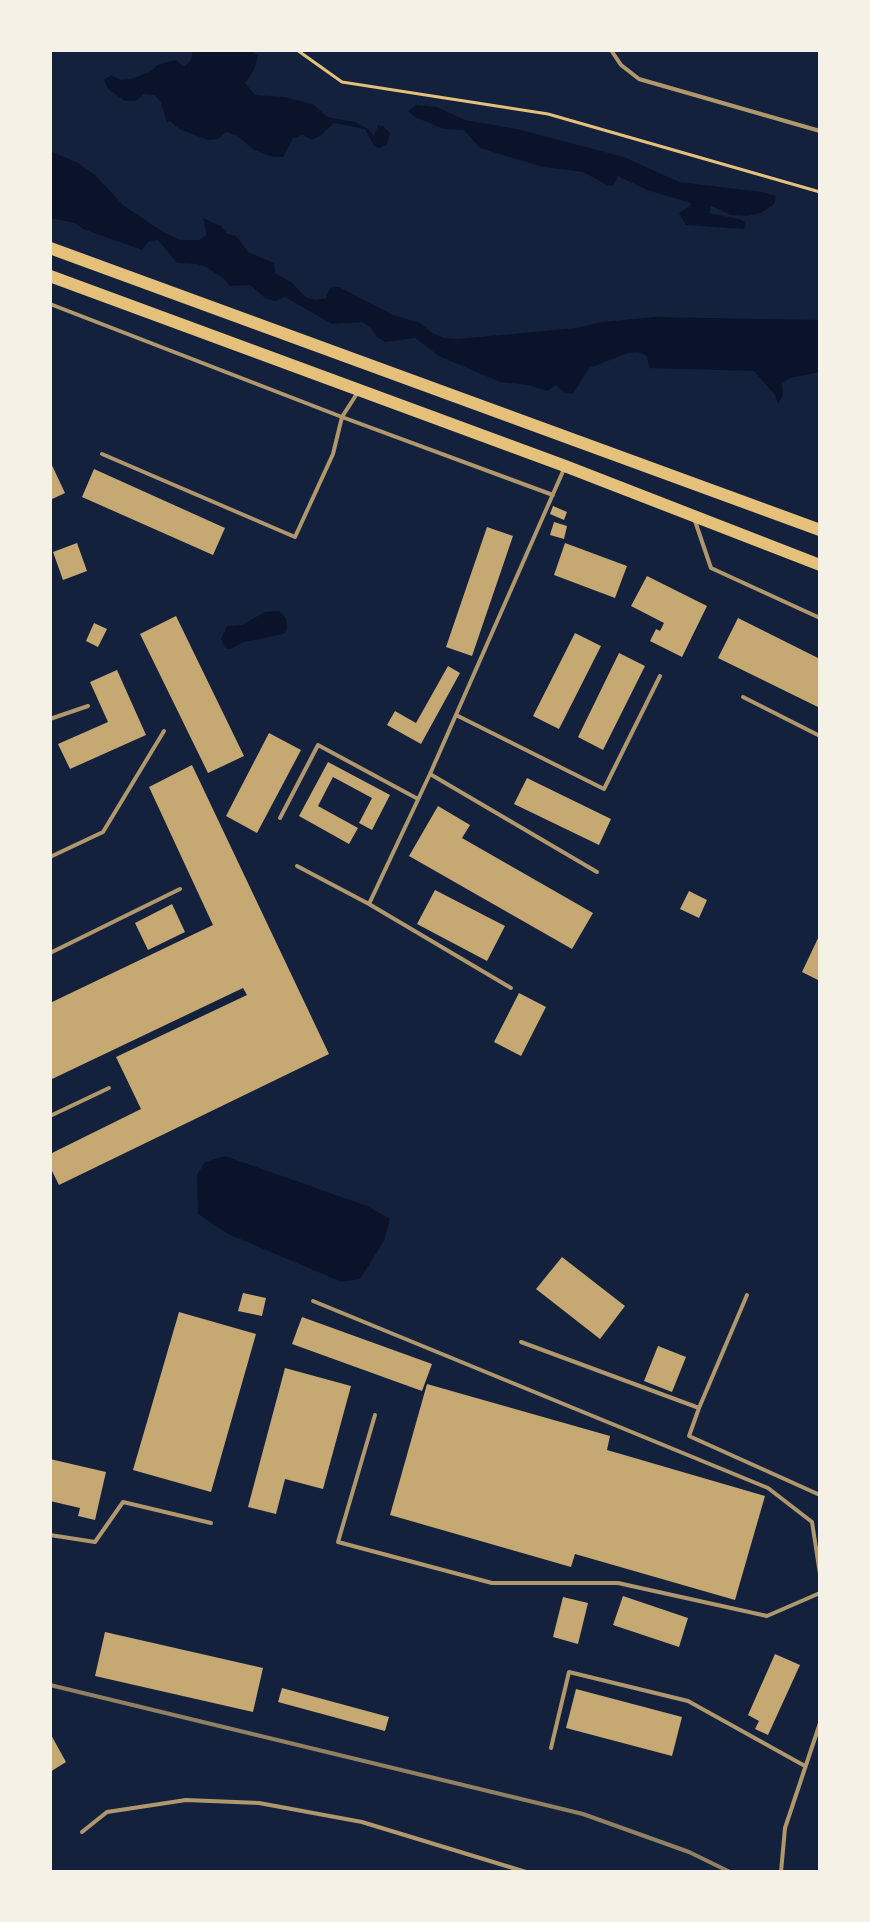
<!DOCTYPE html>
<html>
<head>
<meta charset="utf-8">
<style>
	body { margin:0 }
	#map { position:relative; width:870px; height:1922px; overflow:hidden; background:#14213d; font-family:Raleway,sans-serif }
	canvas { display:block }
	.frame { position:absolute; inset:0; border:52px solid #f6f1e7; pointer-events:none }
</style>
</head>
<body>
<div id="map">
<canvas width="870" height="1922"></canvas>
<div class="frame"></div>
</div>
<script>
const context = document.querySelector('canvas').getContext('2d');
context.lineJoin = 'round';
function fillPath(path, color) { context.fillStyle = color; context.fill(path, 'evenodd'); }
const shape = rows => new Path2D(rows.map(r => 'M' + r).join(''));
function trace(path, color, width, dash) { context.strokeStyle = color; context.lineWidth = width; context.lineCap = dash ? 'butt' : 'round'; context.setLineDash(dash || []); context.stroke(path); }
const water = shape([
	[193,50,251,50,258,56,254,70,245,83,255,95,284,97,313,104,327,117,355,122,368,129,374,136,378,125,383,126,390,133,387,144,380,148,374,146,365,129,334,123,321,135,312,140,303,135,293,138,283,157,273,157,254,150,236,135,226,132,218,139,208,140,179,129,171,122,167,122,161,103,155,95,144,94,136,101,125,101,108,89,104,80,111,75,121,80,131,79,150,72,157,65,176,60,184,67,191,60],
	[416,105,437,107,465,120,517,129,624,157,679,182,763,192,776,196,774,204,761,213,747,216,731,215,711,206,709,213,739,219,745,222,744,229,686,225,679,213,691,205,691,203,647,190,618,176,614,185,609,186,583,172,543,167,480,148,464,130,444,129,415,117,408,111],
	[50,151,78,163,95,175,123,205,163,232,181,240,199,240,207,235,203,218,221,226,227,234,236,236,248,252,274,263,275,273,292,283,307,298,316,300,326,298,330,288,339,287,393,315,420,323,432,333,444,338,458,339,576,328,602,322,654,317,820,320,820,372,790,378,782,384,783,394,778,404,775,395,754,371,649,368,647,356,638,352,628,353,589,368,573,394,564,392,556,385,547,391,528,385,500,382,439,356,415,338,385,342,377,337,371,328,362,322,332,324,285,297,275,301,265,298,250,285,230,286,223,278,206,267,197,264,177,263,158,240,148,242,142,250,83,229,75,223,50,218],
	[279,611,286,618,287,629,284,634,244,642,230,649,225,648,221,639,227,626,242,625,265,612],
	[225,1156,367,1206,390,1219,384,1241,360,1279,342,1282,228,1234,198,1214,197,1175,205,1162]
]);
const building = shape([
	[50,461,65,493,50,500],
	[94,469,225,528,213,555,82,497],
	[553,506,567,512,564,520,550,514],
	[554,522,567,526,564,539,550,535],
	[487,527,513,536,472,656,446,647],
	[77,543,87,571,63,580,53,552],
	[565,543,627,566,615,598,554,575],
	[647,576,707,606,682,657,650,641,656,629,660,631,664,623,631,606],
	[176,616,244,756,208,773,140,634],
	[738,618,820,659,820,708,718,658],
	[94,623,107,629,98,647,86,641],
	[575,633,601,646,559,729,533,716],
	[619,653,645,666,603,750,578,737],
	[448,666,460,673,421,744,387,725,395,711,416,723],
	[117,670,146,735,70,769,58,744,108,722,90,682],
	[269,733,301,750,257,833,226,816],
	[328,762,390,795,372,830,359,823,372,798,333,777,318,806,358,828,349,844,299,816],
	[192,765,329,1054,59,1185,50,1167,50,1154,141,1109,116,1057,247,995,243,988,50,1080,50,1003,213,925,149,787],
	[527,778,611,819,599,845,514,804],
	[438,806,470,825,462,838,593,913,572,949,409,856],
	[435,890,505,926,487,961,417,924],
	[689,891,707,900,699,918,680,909],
	[172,904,185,932,148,950,135,923],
	[820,934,820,981,802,972],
	[519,993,546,1007,521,1056,494,1042],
	[562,1257,625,1306,600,1339,536,1289],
	[243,1293,266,1298,262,1316,238,1311],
	[179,1312,256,1334,211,1492,133,1470],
	[302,1317,432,1364,422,1391,292,1344],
	[658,1346,686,1357,672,1392,644,1381],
	[285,1368,351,1386,323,1489,285,1479,276,1514,248,1507],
	[427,1384,610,1436,607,1450,765,1496,735,1600,575,1554,571,1567,390,1515],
	[50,1459,106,1472,95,1520,78,1516,80,1508,50,1501],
	[623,1596,688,1618,679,1647,613,1625],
	[563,1597,588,1603,578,1644,553,1637],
	[105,1632,263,1668,253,1712,95,1676],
	[775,1654,800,1665,768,1735,755,1729,759,1721,748,1715],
	[282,1688,389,1717,385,1731,278,1702],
	[576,1689,682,1717,672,1756,566,1728],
	[50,1733,66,1762,50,1772]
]);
const path = shape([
	[297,50,342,82,548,114,820,192]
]);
const service = shape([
	[611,50,621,65,639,79,820,131],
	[50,291,50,304,342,417,553,495],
	[102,454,295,537,333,454,342,417,358,392],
	[694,518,711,568,820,618],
	[743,697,820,736],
	[456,715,604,789,660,676],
	[50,719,88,706],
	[430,774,597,872],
	[280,818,318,745,418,799],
	[50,857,103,832,164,731],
	[297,866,369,904,430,774,564,469],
	[369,904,511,988],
	[50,953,180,889],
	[50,1116,109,1088],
	[313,1301,768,1488,812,1522,820,1574],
	[521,1342,699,1408,689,1436,820,1495],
	[699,1408,747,1295],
	[375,1415,338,1542,492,1583,618,1583,767,1616,820,1593],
	[50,1535,95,1542,123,1502,211,1523],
	[551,1748,569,1672,688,1701,805,1766],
	[82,1832,107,1812,186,1800,259,1803,362,1822,526,1872],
	[781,1872,785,1828,820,1723]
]);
const trunk = shape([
	[50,248,820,530],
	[50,276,565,466,820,565]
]);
const rail = shape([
	[50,1685,583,1814,689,1852,730,1872]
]);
fillPath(water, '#0b132b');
fillPath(building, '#c6a872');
trace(path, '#e5c07b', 3);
trace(service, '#b1986c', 4);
trace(trunk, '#e5c07b', 12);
trace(rail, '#918062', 4);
</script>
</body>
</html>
